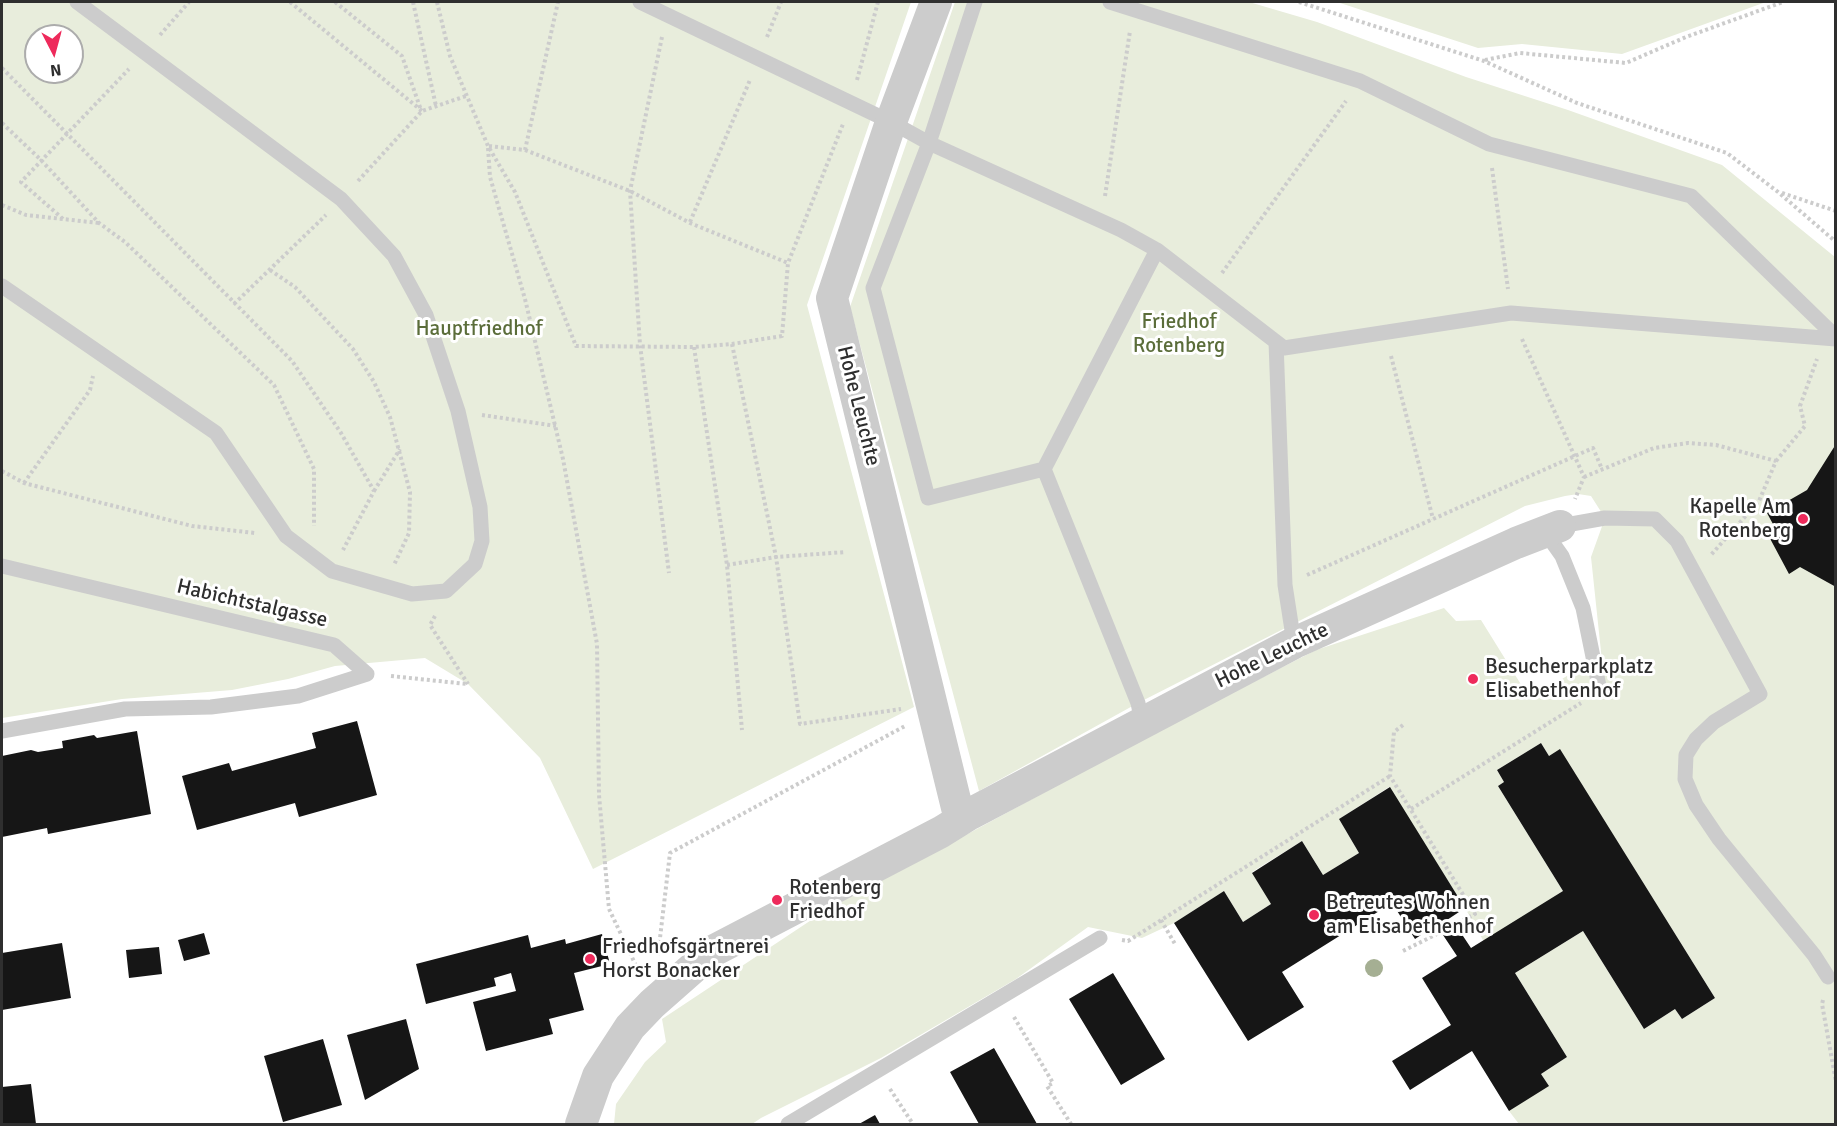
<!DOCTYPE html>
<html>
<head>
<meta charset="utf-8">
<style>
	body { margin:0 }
	#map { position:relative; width:1837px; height:1126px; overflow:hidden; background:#fff; font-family:Signika,sans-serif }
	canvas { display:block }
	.frame { position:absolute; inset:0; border:3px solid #2f2f2f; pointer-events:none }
	.north { position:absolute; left:24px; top:24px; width:60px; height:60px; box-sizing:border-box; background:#fff; border:2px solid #acacac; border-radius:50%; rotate:174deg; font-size:16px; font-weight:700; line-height:24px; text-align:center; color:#2f2f2f }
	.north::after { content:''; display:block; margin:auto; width:21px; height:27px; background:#ee2a5b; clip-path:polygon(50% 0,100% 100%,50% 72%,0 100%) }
</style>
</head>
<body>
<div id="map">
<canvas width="1837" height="1126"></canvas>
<div class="frame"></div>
<div class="north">N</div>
</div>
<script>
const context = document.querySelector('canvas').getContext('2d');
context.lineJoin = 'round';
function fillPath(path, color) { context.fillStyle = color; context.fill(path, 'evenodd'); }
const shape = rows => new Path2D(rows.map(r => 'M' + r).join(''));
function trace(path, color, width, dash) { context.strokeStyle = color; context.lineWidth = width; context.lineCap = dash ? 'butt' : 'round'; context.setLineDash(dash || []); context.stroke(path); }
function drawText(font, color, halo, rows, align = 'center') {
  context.font = font + ' Signika,sans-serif'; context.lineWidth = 6; context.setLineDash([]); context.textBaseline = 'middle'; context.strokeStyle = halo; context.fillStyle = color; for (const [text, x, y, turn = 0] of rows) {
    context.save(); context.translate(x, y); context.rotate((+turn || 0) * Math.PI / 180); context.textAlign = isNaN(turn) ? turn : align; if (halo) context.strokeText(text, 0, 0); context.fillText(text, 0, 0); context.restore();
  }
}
const green = shape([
	[2,2,911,2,807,305,914,707,593,869,540,758,468,684,425,658,335,666,288,679,232,690,122,699,2,718],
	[36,36,72,36,72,72,36,72],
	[955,2,1249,2,1317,22,1466,77,1568,110,1722,165,1835,257,1835,1124,1519,1124,1509,1111,1548,1085,1541,1074,1567,1057,1515,973,1583,931,1644,1029,1675,1009,1682,1019,1715,998,1560,750,1549,756,1541,743,1497,770,1504,782,1498,786,1563,891,1484,942,1465,908,1389,787,1339,819,1359,853,1323,875,1302,841,1252,872,1271,904,1243,922,1224,891,1174,923,1142,938,1088,927,1016,979,881,1058,761,1118,752,1124,614,1124,616,1104,645,1062,666,1042,662,1019,843,899,975,830,1150,735,1316,650,1444,608,1456,621,1481,620,1530,699,1570,674,1602,661,1591,557,1605,518,1591,496,1578,494,1565,496,1525,506,1138,703,979,791,850,307],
	[1337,2,1766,2,1622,54,1522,44,1478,48]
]);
const building = shape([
	[1836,444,1836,587,1800,567,1789,574,1766,531,1774,526,1767,513,1807,490],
	[357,721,377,795,299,817,295,803,197,830,182,776,229,763,232,771,316,748,312,733],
	[137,731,151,814,48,834,47,828,2,837,2,756,31,750,38,752,63,748,62,741,94,735,97,738],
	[1541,743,1549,756,1560,749,1715,998,1682,1019,1675,1009,1644,1029,1583,931,1515,973,1567,1057,1541,1074,1549,1086,1509,1111,1472,1051,1410,1090,1392,1061,1451,1025,1422,978,1457,956,1441,932,1430,929,1415,939,1392,903,1282,972,1304,1007,1248,1041,1174,923,1224,891,1243,922,1271,904,1252,873,1302,841,1323,875,1359,853,1339,819,1390,787,1465,908,1444,922,1455,924,1471,948,1563,891,1498,786,1504,782,1497,770],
	[204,933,210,954,184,961,178,940],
	[602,934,610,964,574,973,584,1010,549,1019,553,1034,486,1051,473,1002,516,991,511,973,494,978,496,986,426,1004,416,964,528,935,531,948,565,939,566,944],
	[62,943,71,998,2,1010,2,953],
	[159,947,162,974,129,978,126,950],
	[1113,973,1165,1059,1121,1085,1069,999],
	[406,1019,419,1069,365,1100,347,1035],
	[323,1039,342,1105,283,1122,264,1056],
	[994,1048,1037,1124,979,1124,950,1072],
	[31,1084,36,1124,2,1124,2,1087],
	[875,1115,880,1124,859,1124]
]);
const path = shape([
	[290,2,422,111],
	[335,2,402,56,421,110],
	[413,2,436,106],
	[437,2,450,56,488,146,515,192,576,346,694,347,732,344,782,336,788,263,843,124],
	[1299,2,1484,61,1577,103,1727,153,1778,192,1836,242],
	[160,35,189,2],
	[662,37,630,191,640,345,669,573],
	[767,37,781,2],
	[1485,60,1520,53,1626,63,1686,37,1783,2],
	[2,68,292,361,341,433,374,491,343,550],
	[857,80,878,2],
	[2,123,41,160,99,223,125,242,274,385,314,469,314,526],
	[489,146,525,150,558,2],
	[488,148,490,177,525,299,563,459,597,644,599,795,609,909,639,972],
	[525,150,630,191,690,223,788,263],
	[1492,168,1508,289],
	[358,181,422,111,466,96],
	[1782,193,1836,211],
	[1105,196,1130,31],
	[2,205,26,215,99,223],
	[63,219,21,182,129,69],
	[690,222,750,80],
	[270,270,295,287,353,349,374,382,390,417,410,492,409,533,394,565],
	[1222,273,1346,101],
	[234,304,326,215],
	[1522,339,1584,477,1575,499],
	[732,344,776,557,800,724,901,709],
	[694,347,727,565,742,730],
	[1391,356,1433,519],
	[482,415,556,426],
	[1776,461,1805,426,1800,406,1817,359],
	[2,471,24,483,192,526,255,533],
	[1584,477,1654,448,1688,443,1716,445,1776,461,1759,501,1710,556],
	[24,483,90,390,93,376],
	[374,491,400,449],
	[727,565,776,557,846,552],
	[1307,575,1593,448,1602,469],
	[435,616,430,625,468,684],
	[391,676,467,684],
	[1403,725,1394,732,1390,776,1475,914,1455,924],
	[1411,809,1581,703],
	[1161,920,1175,944],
	[1122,940,1128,941,1390,776],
	[1403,951,1441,932],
	[658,955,670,853,905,726],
	[1823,1000,1822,1004,1836,1082],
	[1014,1017,1053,1083,1047,1086,1071,1124],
	[890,1089,913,1124]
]);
const service = shape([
	[640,2,891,122,929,143,1121,230,1157,250,1284,348,1511,313,1836,339],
	[975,2,929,143,873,288,928,498,1044,469,1138,703,1142,722],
	[1110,2,1360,81,1489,144,1691,196,1836,337],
	[2,286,216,433,286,536,332,571,412,594,446,591,475,564,482,541,480,507,458,411,426,315,394,256,341,199,77,2],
	[1276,342,1285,585,1294,643],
	[1044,469,1157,250],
	[1560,526,1605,518,1655,519,1677,541,1760,694,1714,722,1696,739,1686,755,1685,779,1696,805,1719,839,1814,955,1828,977],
	[1545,532,1562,556,1583,608,1600,691],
	[2,566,334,645,367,674,298,696,211,707,125,709,2,731],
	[788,1124,1100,938]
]);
const minor = shape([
	[936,2,891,122,832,298,960,820],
	[581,1124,598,1076,630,1027,652,1004,711,952,941,832,970,814,1294,643,1516,543,1560,526]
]);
const trees = [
	[1374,968]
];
const markers = [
	[1803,519,6,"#ee2a5b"],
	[1473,679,6,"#ee2a5b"],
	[777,900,6,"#ee2a5b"],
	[1314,915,6,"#ee2a5b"],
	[590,959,6,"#ee2a5b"]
];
const parkNames = [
	["Friedhof",1179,322],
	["Rotenberg",1179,346],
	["Hauptfriedhof",479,329]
];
const streetNames = [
	["Hohe Leuchte",858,406,76],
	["Habichtstalgasse",252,604,13],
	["Hohe Leuchte",1272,656,-26]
];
const poiNames = [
	["Kapelle Am",1791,507,"right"],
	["Rotenberg",1791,531,"right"],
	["Besucherparkplatz",1485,667],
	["Elisabethenhof",1485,691],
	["Rotenberg",789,888],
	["Friedhof",789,912],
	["Betreutes Wohnen",1326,903],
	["am Elisabethenhof",1326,927],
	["Friedhofsgärtnerei",602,947],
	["Horst Bonacker",602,971]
];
fillPath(green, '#e8eddc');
fillPath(building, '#161616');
trace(path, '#ccc', 4, [3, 3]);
trace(service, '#ccc', 15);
trace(minor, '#ccc', 32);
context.fillStyle = '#a5af93';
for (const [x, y] of trees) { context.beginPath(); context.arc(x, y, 9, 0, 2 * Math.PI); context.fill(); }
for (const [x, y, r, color] of markers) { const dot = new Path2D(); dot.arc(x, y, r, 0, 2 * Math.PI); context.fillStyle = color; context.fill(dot); trace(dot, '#fff', 2); }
drawText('21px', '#5b6d3a', '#fff', parkNames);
drawText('21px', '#2f2f2f', '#fff', streetNames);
drawText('21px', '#2f2f2f', '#fff', poiNames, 'left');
</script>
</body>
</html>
